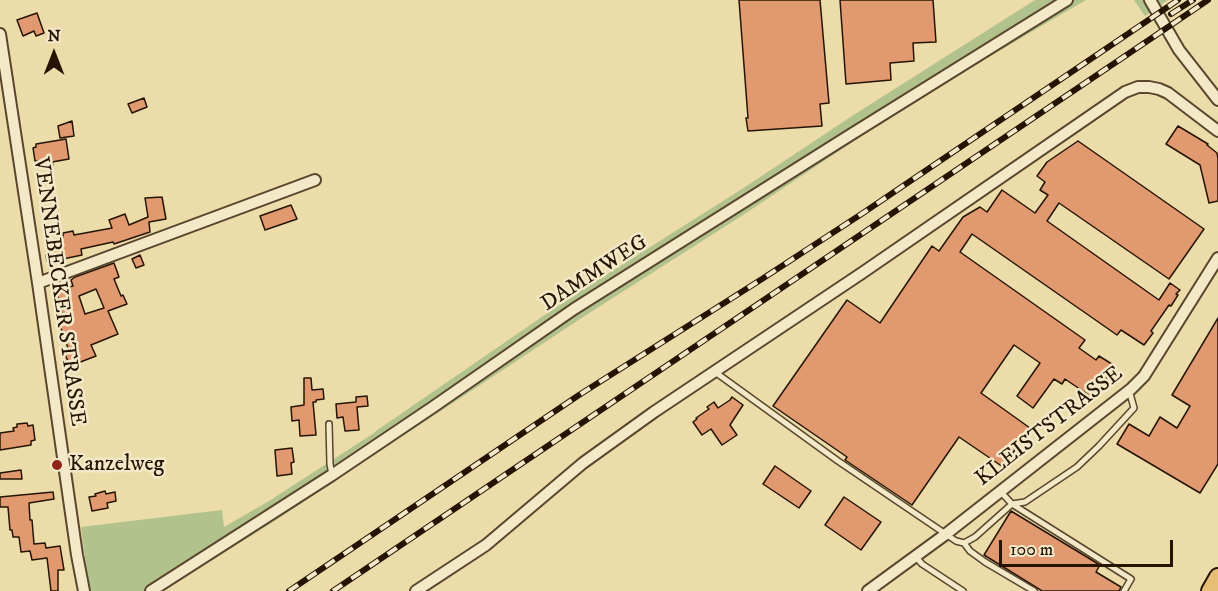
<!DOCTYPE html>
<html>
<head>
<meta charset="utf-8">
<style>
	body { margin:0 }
	#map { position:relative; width:1218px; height:591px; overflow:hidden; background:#ecdcaa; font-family:"IM FELL DW Pica",serif }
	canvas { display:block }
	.north { position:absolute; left:24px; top:24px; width:60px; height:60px; -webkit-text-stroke:4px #f3e8c8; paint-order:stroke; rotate:0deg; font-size:16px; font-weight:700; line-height:24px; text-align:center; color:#261403 }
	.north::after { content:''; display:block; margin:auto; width:21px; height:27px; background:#261403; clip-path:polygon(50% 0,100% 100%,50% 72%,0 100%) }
	.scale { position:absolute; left:999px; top:540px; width:174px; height:27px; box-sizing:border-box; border:3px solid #261403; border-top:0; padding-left:8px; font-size:18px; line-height:21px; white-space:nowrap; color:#261403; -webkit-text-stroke:4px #f3e8c8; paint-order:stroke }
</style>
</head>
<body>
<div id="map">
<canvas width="1218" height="591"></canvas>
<div class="north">N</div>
<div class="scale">100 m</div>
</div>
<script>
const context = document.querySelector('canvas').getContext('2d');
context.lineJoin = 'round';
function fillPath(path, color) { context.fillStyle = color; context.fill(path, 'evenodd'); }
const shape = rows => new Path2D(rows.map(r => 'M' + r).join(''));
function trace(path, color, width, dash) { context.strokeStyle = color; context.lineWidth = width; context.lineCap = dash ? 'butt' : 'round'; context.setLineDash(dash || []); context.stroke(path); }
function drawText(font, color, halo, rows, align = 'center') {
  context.font = font + ' "IM FELL DW Pica",serif'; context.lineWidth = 5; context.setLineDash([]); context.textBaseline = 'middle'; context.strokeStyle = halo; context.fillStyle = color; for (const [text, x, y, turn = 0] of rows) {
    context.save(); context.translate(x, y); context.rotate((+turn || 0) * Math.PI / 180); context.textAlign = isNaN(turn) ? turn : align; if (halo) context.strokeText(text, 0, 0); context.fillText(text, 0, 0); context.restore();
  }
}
const green = shape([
	[1035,0,1086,0,963,72,863,135,743,215,583,317,276,520,163,591,89,591,81,527,222,510,224,527,269,501,374,433,376,431,568,299,742,189,852,116],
	[1134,0,1168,0,1145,16]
]);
const building = shape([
	[739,0,820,0,829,103,820,104,822,126,748,131,746,118,748,118,739,0],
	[840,0,933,0,936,42,913,43,914,61,890,63,891,80,846,84,840,0],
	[37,13,44,33,36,36,34,31,23,36,17,20,37,13],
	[144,98,147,107,132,113,128,104,144,98],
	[72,121,74,136,60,138,58,126,72,121],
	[1178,126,1208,144,1207,145,1217,153,1218,159,1218,201,1209,203,1200,165,1166,144,1178,126],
	[66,139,69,159,52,162,53,165,39,167,38,161,35,161,33,148,36,147,36,144,66,139],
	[1078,141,1204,229,1169,279,1059,203,1047,221,1159,300,1170,283,1180,290,1176,294,1178,295,1171,306,1169,305,1151,331,1153,333,1144,345,1121,330,1117,335,972,234,960,252,1085,340,1079,348,1096,360,1099,356,1115,366,1093,398,1065,379,1062,384,1054,379,1033,408,1017,396,1040,363,1014,345,981,393,1030,428,1003,467,959,437,912,505,845,460,847,457,773,406,847,300,880,323,932,246,939,251,963,217,980,207,987,212,1002,190,1035,213,1048,195,1040,190,1045,182,1037,176,1047,162,1078,141],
	[162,197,166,219,149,222,150,232,114,244,113,242,81,249,82,255,63,259,63,262,54,264,47,261,46,255,49,250,47,241,63,238,63,233,73,231,74,235,112,228,109,220,125,214,129,225,148,217,145,198,162,197],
	[291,205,297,219,265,230,260,216,291,205],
	[140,255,144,265,136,268,132,259,140,255],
	[114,263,119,277,114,279,121,296,123,295,127,304,108,311,118,334,91,345,96,356,70,366,63,350,68,348,59,323,64,321,56,290,73,286,71,280,75,277,114,263],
	[96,289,104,308,85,314,79,296,96,289],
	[1218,318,1218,464,1200,493,1117,444,1129,424,1149,436,1160,417,1177,428,1190,406,1172,395,1218,318],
	[304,378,311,378,312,390,323,389,324,399,316,400,316,402,313,402,316,435,300,436,299,420,292,421,291,407,304,405,304,378],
	[367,396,368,406,357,407,359,430,345,431,343,417,337,418,336,404,356,402,356,397,367,396],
	[732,397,743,405,730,425,737,435,722,445,711,429,702,435,693,422,697,419,696,418,709,409,707,407,714,402,718,408,730,400,732,397],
	[27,423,28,426,33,425,35,440,31,441,31,445,0,450,0,433,14,431,13,428,17,427,17,424,27,423],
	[292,448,294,462,291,463,292,474,277,476,275,450,292,448],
	[775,466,811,491,799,508,763,484,775,466],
	[21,470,22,479,0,479,0,473,21,470],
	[105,491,106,494,115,492,116,501,107,503,108,508,92,511,89,497,96,496,95,494,105,491],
	[53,492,54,499,29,503,30,520,32,520,34,544,45,543,46,548,60,546,64,570,58,570,58,591,51,591,47,558,32,560,30,551,21,552,19,537,13,537,12,530,10,530,8,507,0,507,0,497,53,492],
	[844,497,881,522,861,550,825,525,844,497],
	[1011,511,1100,565,1096,572,1121,587,1119,591,1042,591,984,555,1011,511]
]);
const lane = shape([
	[715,372,838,461,956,541,964,543,975,537,1012,504,1131,579,1124,591],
	[329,424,330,464,332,475],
	[1000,491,1012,504,1025,502,1077,467,1099,446,1134,408,1129,390],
	[964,543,970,551,985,562,1034,591],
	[915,556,922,564,963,591]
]);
const street = shape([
	[1150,0,1179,50,1218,100],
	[0,34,38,283,77,555,84,591],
	[38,283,315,180],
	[151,591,332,475,433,407,574,309,847,137,1067,0],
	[416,591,486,545,583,463,654,412,862,273,1125,92,1138,87,1149,87,1159,89,1168,93,1218,131],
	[868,591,946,534,1131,389,1144,376,1218,258]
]);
const primary = shape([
	[1210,591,1218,577]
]);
const rail = shape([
	[1171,14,1193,0],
	[289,591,579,395,762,279,863,213,1178,0],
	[333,591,1208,0]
]);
const markers = [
	[57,465,6,"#8f2418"]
];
const streetNames = [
	["DAMMWEG",595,274,-33],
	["VENNEBECKER STRASSE",58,292,82],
	["KLEISTSTRASSE",1050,427,-38]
];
const poiNames = [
	["Kanzelweg",69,465]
];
fillPath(green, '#b2c28d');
fillPath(building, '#e1996f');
trace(building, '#261403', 1.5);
trace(lane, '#58462d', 8);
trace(street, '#58462d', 14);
trace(primary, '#261403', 20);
trace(lane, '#f3e8c8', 5);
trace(street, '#f3e8c8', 10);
trace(primary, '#e6be75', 16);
trace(rail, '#261403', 6);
trace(rail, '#f3e8c8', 4, [11]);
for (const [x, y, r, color] of markers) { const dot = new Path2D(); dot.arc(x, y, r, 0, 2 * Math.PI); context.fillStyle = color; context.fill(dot); trace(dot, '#f3e8c8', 2); }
drawText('22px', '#261403', '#f3e8c8', streetNames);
drawText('22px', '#261403', '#f3e8c8', poiNames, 'left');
</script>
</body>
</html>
